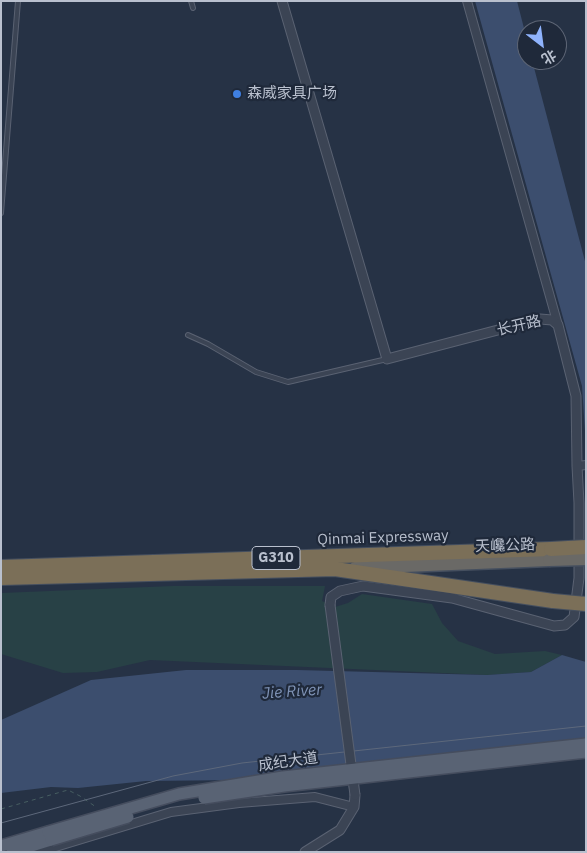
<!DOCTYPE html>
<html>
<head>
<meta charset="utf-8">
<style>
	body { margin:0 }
	#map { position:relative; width:587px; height:853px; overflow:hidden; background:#263245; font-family:"IBM Plex Sans","Noto Sans SC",sans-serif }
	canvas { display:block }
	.frame { position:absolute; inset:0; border:2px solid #b9c0ce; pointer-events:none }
	.north { position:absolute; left:517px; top:20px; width:50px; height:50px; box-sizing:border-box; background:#1f293a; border:1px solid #5d6575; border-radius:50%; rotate:150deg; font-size:14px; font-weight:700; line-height:20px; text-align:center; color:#b9c0ce }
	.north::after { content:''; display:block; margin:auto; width:18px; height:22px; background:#8fb3fd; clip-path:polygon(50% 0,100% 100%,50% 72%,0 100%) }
</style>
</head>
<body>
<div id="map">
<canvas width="587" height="853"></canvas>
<div class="frame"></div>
<div class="north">北</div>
</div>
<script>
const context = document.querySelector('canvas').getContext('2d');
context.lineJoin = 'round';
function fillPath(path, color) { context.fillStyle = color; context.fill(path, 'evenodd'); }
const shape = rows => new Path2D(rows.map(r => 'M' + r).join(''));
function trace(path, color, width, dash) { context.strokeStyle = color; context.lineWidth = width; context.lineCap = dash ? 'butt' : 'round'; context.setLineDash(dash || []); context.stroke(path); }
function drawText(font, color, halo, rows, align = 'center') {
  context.font = font + ' "IBM Plex Sans","Noto Sans SC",sans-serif'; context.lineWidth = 4.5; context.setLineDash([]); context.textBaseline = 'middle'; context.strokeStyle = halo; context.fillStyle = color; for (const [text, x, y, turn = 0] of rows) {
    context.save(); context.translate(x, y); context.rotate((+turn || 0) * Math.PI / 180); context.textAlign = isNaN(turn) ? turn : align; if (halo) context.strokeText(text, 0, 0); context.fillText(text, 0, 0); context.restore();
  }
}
const green = shape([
	[173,586,325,586,322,601,335,607,348,603,362,594,432,604,442,623,458,641,495,654,545,651,562,655,531,672,487,675,150,660,97,672,63,673,1,654,1,593]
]);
const water = shape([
	[475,1,517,1,527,40,527,60,532,60,586,265,586,446,582,386],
	[562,655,586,662,586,739,239,780,146,781,78,788,51,787,1,793,1,720,91,680,186,670,297,670,487,675,531,672]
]);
const path = shape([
	[1,809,68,790,80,796,96,807]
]);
const service = shape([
	[191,1,193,8],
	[1,213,18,1],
	[188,335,208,344,256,372,288,382,387,359]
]);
const minor = shape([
	[467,1,558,325],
	[577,466,586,465],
	[39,852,171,812,239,803,315,797,354,807]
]);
const tertiary = shape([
	[282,1,387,359,540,319,552,320,558,325,576,396,577,466,579,503,579,578,574,617,565,625,554,626,452,598,363,586,340,591,331,597,330,605],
	[305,852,340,830,354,807,355,795]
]);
const primary = shape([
	[1,846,48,832],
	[12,852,51,840]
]);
const trunk = shape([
	[355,568,549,560]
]);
const motorway = shape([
	[1,567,551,549],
	[1,578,335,569,553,601]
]);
const tram = shape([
	[1,823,173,776,242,763,586,726]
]);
const tertiaryBridge = shape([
	[330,605,355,795]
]);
const primaryBridge = shape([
	[204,798,284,786,586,752],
	[48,832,179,794,283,777,586,744],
	[51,840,128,817]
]);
const trunkBridge = shape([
	[549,560,586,559]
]);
const motorwayBridge = shape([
	[551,549,586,547],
	[553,601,586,604]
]);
const markers = [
	[237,94,5,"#3f7fe0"]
];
const shields = [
	[276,558,48]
];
const shieldNames = [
	["G310",276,558]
];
const poiNames = [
	["森威家具广场",247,94]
];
const streetNames = [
	["长开路",519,326,-13],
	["Qinmai Expressway",383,538,-2],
	["天巉公路",505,546,-2],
	["成纪大道",288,762,-8]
];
const waterNames = [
	["Jie River",292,692,-4]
];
fillPath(green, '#284146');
fillPath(water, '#3c4e6e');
trace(service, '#5a6272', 6);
trace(minor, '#5a6272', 10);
trace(tertiary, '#5a6272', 11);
trace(primary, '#454d5e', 14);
trace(trunk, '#454f5f', 15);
trace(motorway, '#454f5f', 16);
trace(path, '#475e62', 1, [4, 4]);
trace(service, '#3b4454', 4);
trace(minor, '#3b4454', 8);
trace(tertiary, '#3b4454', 9);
trace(primary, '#596374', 11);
trace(trunk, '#6a6966', 12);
trace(motorway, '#7b6f58', 14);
trace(tram, '#5d687b', 1);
trace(tertiaryBridge, '#5a6272', 11, []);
trace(primaryBridge, '#454d5e', 14, []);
trace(trunkBridge, '#454f5f', 15, []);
trace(motorwayBridge, '#454f5f', 16, []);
trace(tertiaryBridge, '#3b4454', 9);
trace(primaryBridge, '#596374', 11);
trace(trunkBridge, '#6a6966', 12);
trace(motorwayBridge, '#7b6f58', 14);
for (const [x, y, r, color] of markers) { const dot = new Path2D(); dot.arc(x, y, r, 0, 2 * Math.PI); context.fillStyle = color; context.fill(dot); trace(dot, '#1f293a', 2); }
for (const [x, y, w] of shields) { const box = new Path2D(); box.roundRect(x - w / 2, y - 11.5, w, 23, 4); context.fillStyle = '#1f293a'; context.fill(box); trace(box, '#b9c0ce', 1); }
drawText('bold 14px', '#b9c0ce', null, shieldNames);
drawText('15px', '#b9c0ce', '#1f293a', poiNames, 'left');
drawText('15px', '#b9c0ce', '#1f293a', streetNames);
drawText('italic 16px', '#7f93b6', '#1f293a', waterNames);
</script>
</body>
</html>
